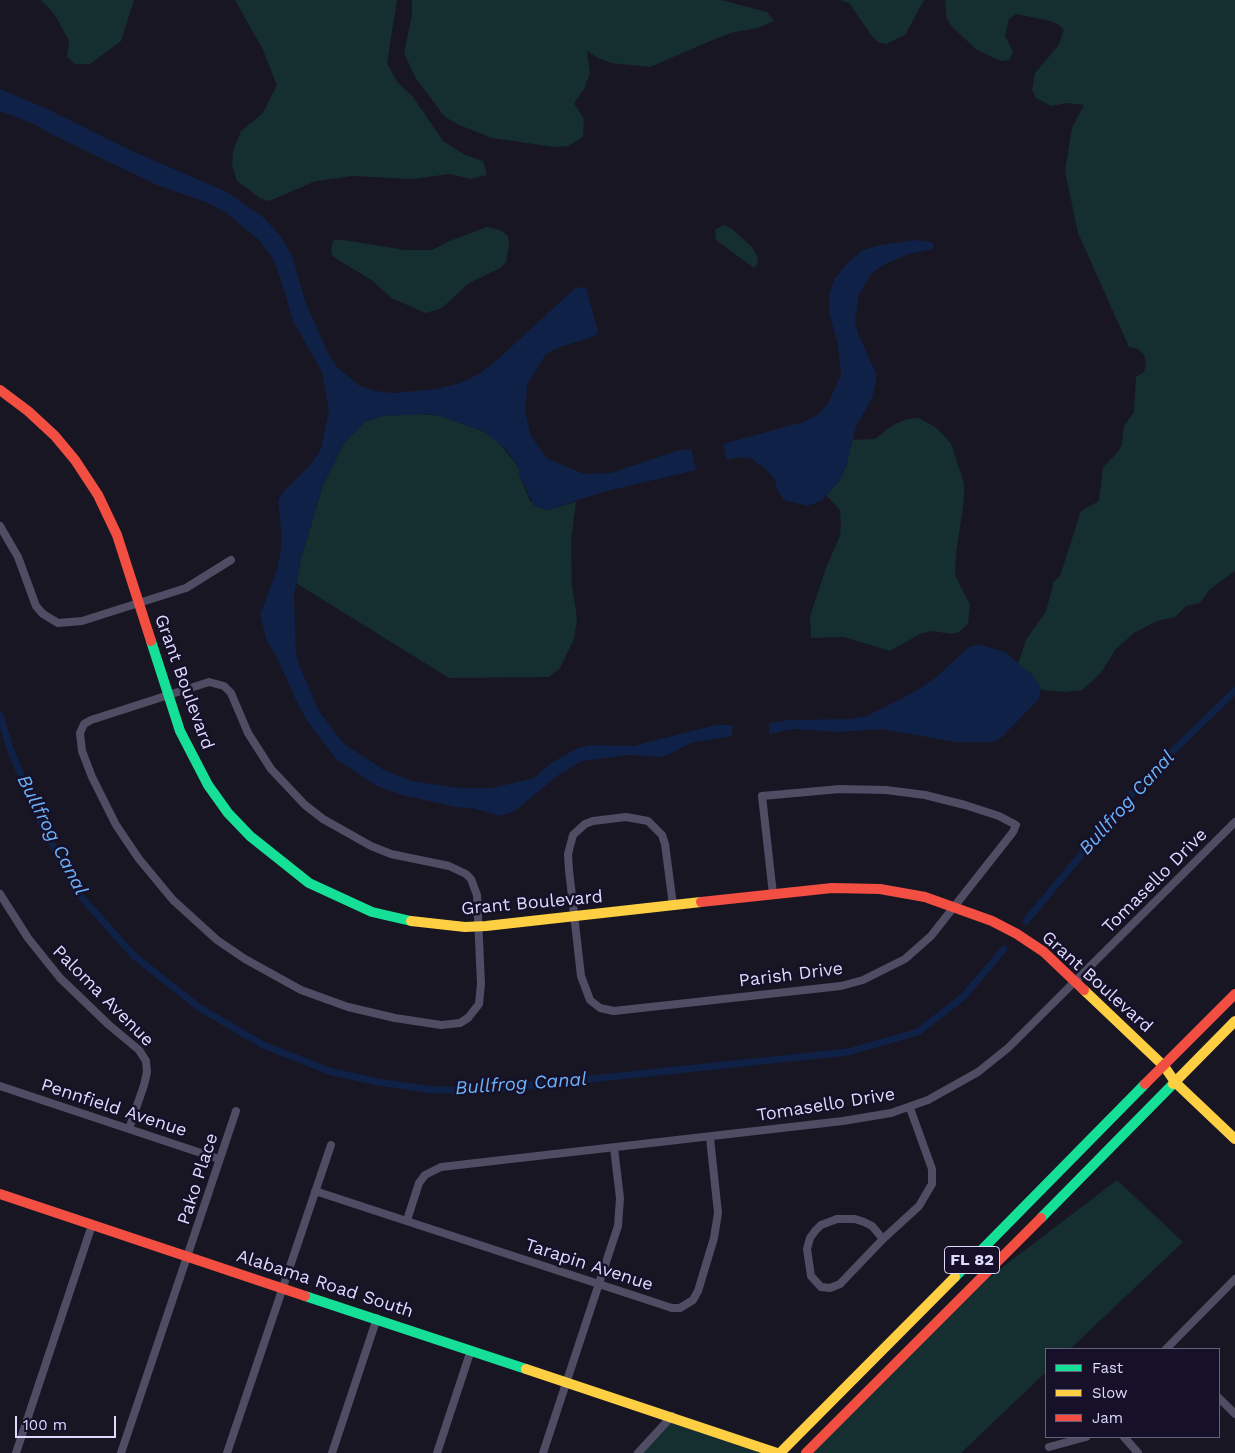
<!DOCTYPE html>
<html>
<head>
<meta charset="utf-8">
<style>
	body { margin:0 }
	#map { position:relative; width:1235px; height:1453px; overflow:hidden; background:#191623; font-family:"Work Sans",sans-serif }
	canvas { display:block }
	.legend { position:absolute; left:1045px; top:1348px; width:175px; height:90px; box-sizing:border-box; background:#161128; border:1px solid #66617e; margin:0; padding:6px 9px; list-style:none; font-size:15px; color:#dfdafe }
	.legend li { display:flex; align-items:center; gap:10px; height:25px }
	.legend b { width:25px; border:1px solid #66617e }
	.scale { position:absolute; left:15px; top:1416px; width:101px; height:22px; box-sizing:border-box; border:2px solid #dfdafe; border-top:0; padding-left:6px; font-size:15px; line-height:18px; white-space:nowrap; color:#dfdafe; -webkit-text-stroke:4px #161128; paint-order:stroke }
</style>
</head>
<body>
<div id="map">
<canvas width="1235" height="1453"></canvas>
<ul class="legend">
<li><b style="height:6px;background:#16e098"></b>Fast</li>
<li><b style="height:6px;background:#ffcf43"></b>Slow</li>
<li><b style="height:6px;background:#f24e42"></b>Jam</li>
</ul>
<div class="scale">100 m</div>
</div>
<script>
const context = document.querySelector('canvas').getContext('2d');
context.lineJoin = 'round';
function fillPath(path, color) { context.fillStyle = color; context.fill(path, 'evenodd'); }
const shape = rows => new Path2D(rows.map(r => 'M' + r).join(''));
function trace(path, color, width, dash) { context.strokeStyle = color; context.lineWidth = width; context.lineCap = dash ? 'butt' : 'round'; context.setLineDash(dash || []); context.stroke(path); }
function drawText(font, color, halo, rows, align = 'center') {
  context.font = font + ' "Work Sans",sans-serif'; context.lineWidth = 5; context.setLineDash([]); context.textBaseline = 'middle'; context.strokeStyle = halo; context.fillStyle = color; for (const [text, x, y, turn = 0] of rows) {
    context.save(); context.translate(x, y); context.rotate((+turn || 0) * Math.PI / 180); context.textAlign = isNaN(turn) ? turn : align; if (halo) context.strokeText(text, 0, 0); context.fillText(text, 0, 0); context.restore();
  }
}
const green = shape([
	[41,0,134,0,121,41,90,64,75,64,67,56,69,41,55,15],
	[235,0,397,0,387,63,397,82,413,97,443,141,465,155,483,161,487,175,470,179,451,174,411,179,352,176,316,181,269,201,260,198,237,181,232,165,233,151,241,131,263,113,277,85,263,50],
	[412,0,721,0,767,12,774,21,758,28,734,32,715,39,650,67,611,63,598,58,587,51,590,73,584,89,574,103,584,119,583,137,568,146,555,147,492,138,459,125,445,117,415,77,404,53,412,15],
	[840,0,924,0,905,35,886,44,878,42,872,36,849,3],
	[945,0,1235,0,1235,571,1210,589,1200,603,1186,606,1175,617,1157,621,1134,633,1115,650,1101,673,1082,690,1065,692,1042,690,1031,674,1018,664,1026,640,1046,611,1053,585,1052,583,1060,576,1081,511,1099,501,1103,467,1118,452,1122,444,1124,426,1134,412,1136,377,1144,372,1146,363,1144,355,1138,349,1129,347,1078,233,1065,171,1072,128,1084,105,1068,103,1051,106,1036,98,1032,90,1035,73,1058,46,1064,30,1058,24,1050,21,1016,14,1009,19,1005,36,1013,52,1009,60,1001,61,977,50,952,27,947,19],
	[723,225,731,228,752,247,757,256,758,264,754,268,716,240,715,230],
	[487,227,500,230,508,236,509,245,506,262,500,268,469,283,442,308,426,313,391,298,373,281,332,256,331,248,334,240,343,240,405,250,432,250,447,242],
	[410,413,440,416,483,431,497,440,519,468,519,474,530,501,548,510,576,502,571,540,572,586,577,618,574,639,560,668,549,677,449,678,296,583,301,558,323,485,344,443,365,422,382,416],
	[919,418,938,429,951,444,964,483,964,500,956,554,955,575,970,605,968,624,959,632,951,634,933,631,922,633,890,651,844,637,811,638,810,616,827,565,840,536,841,524,840,510,826,495,840,480,847,463,852,440,875,439,893,425,908,419],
	[1117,1180,1183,1242,1070,1349,1046,1349,1046,1372,961,1453,811,1453,987,1279],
	[666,1418,767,1453,633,1453]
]);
const water = shape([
	[0,89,43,107,132,151,227,192,263,217,280,235,292,256,306,303,329,355,338,368,360,386,376,391,394,393,437,389,460,383,479,374,496,361,574,289,579,287,586,288,598,332,595,336,560,347,546,354,527,385,525,411,531,436,548,459,584,474,611,473,676,451,691,449,696,470,603,492,548,510,534,506,519,474,519,468,506,449,483,431,440,416,425,414,383,416,365,422,344,443,323,485,301,558,294,595,296,653,300,667,319,711,344,744,384,770,412,781,458,788,492,788,534,778,551,763,578,748,591,745,633,746,716,725,733,725,732,736,691,743,672,753,661,757,629,755,582,761,557,776,515,811,500,816,472,808,456,807,402,795,377,786,336,759,307,721,295,698,277,657,267,641,260,615,278,567,282,539,278,500,285,490,312,463,321,449,329,409,322,372,293,321,281,280,272,257,259,240,225,212,206,202,157,185,55,136,32,123,0,111],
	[915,240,931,242,934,245,932,249,908,254,883,265,872,273,859,294,855,321,858,334,876,373,876,383,872,398,856,427,847,463,840,480,821,501,807,506,784,500,778,492,775,480,768,471,752,459,740,457,727,460,723,444,803,422,818,415,828,403,841,375,838,344,829,313,829,296,834,280,847,263,863,250,881,245],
	[979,644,1005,652,1031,674,1041,687,1039,699,1002,737,993,742,955,742,881,729,838,732,793,729,769,734,769,723,789,720,851,719,867,716,914,692,935,678,969,647]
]);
const canal = shape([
	[0,715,10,749,43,826,76,891,134,956,200,1008,263,1045,329,1071,378,1082,433,1090,486,1090,848,1052,918,1032,963,997,1004,949],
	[1026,921,1146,777,1235,691]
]);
const street = shape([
	[0,526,18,557,36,606,43,614,58,623,82,621,186,588,231,560],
	[209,682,224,686,231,693,248,733,271,769,305,805,323,819,371,846,391,854,449,866,466,874,471,879,477,895,481,984,479,1004,468,1018,460,1023,441,1025,395,1018,348,1007,301,990,245,959,217,940,173,900,139,859,116,825,92,777,82,751,80,733,84,724,91,720,209,682],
	[0,894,28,938,60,978,109,1025,139,1050,146,1061,147,1072,144,1085,129,1129],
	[673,905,665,844,662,835,648,821,626,817,593,821,585,824,573,835,568,854,569,870,581,976,590,1000,600,1008,614,1011,841,986,863,980,905,959,931,936,1013,832,1016,825,999,816,965,805,925,795,886,790,840,789,762,796,773,894],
	[0,1086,219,1159],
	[315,1191,672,1308,680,1308,693,1300,698,1291,714,1238,718,1213,710,1138],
	[837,1219,855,1219,864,1222,872,1226,883,1239,840,1284,830,1288,821,1287,811,1276,807,1249,810,1238,815,1231,821,1225,837,1219],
	[407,1220,419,1183,425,1175,441,1167,843,1121,891,1113,928,1100,978,1072,1008,1048,1235,822],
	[883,1239,919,1206,932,1184,932,1169,910,1108],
	[1166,1349,1235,1279],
	[1219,1398,1235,1414],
	[1124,1437,1138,1453],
	[1049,1447,1086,1437],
	[16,1453,92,1225],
	[121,1453,236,1111],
	[227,1453,331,1145],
	[332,1453,377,1318],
	[437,1453,471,1350],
	[543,1453,618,1226,620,1198,614,1148],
	[638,1453,672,1416]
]);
const fast = shape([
	[151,641,180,731,208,785,228,813,250,836,309,883,372,912,411,921],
	[1041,1218,1173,1084],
	[955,1277,1145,1084],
	[305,1296,526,1369]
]);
const slow = shape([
	[411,921,465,927,486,926,701,902],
	[1084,990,1164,1066,1175,1082,1235,1139],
	[1173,1084,1235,1021],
	[526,1369,777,1453],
	[780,1453,955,1277]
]);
const jam = shape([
	[0,390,28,411,55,436,75,460,98,495,117,535,151,641],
	[701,902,832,888,880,889,925,897,992,921,1017,934,1044,952,1084,990],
	[1145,1084,1235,994],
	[0,1194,305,1296],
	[806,1453,1041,1218]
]);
const shields = [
	[972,1260,55]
];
const shieldNames = [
	["FL 82",972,1260]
];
const streetNames = [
	["Grant Boulevard",184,682,70],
	["Tomasello Drive",1155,881,-45],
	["Grant Boulevard",532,903,-5],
	["Parish Drive",791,975,-7],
	["Grant Boulevard",1097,982,42],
	["Paloma Avenue",103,996,45],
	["Tomasello Drive",826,1105,-9],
	["Pennfield Avenue",114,1108,18],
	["Pako Place",198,1179,-72],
	["Tarapin Avenue",589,1265,18],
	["Alabama Road South",325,1284,18]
];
const waterNames = [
	["Bullfrog Canal",1127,803,-48],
	["Bullfrog Canal",52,835,63],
	["Bullfrog Canal",521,1084,-4]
];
fillPath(green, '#152e30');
fillPath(water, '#0f2146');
trace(canal, '#0f2146', 7);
trace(street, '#4f4c64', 8);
trace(fast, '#16e098', 10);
trace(slow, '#ffcf43', 10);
trace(jam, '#f24e42', 10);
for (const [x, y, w] of shields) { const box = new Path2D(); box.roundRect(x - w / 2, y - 13.5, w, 27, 4); context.fillStyle = '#161128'; context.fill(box); trace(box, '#dfdafe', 1); }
drawText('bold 16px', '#dfdafe', null, shieldNames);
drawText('18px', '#dfdafe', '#161128', streetNames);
drawText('italic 19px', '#6bb2fa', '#161128', waterNames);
</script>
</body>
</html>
